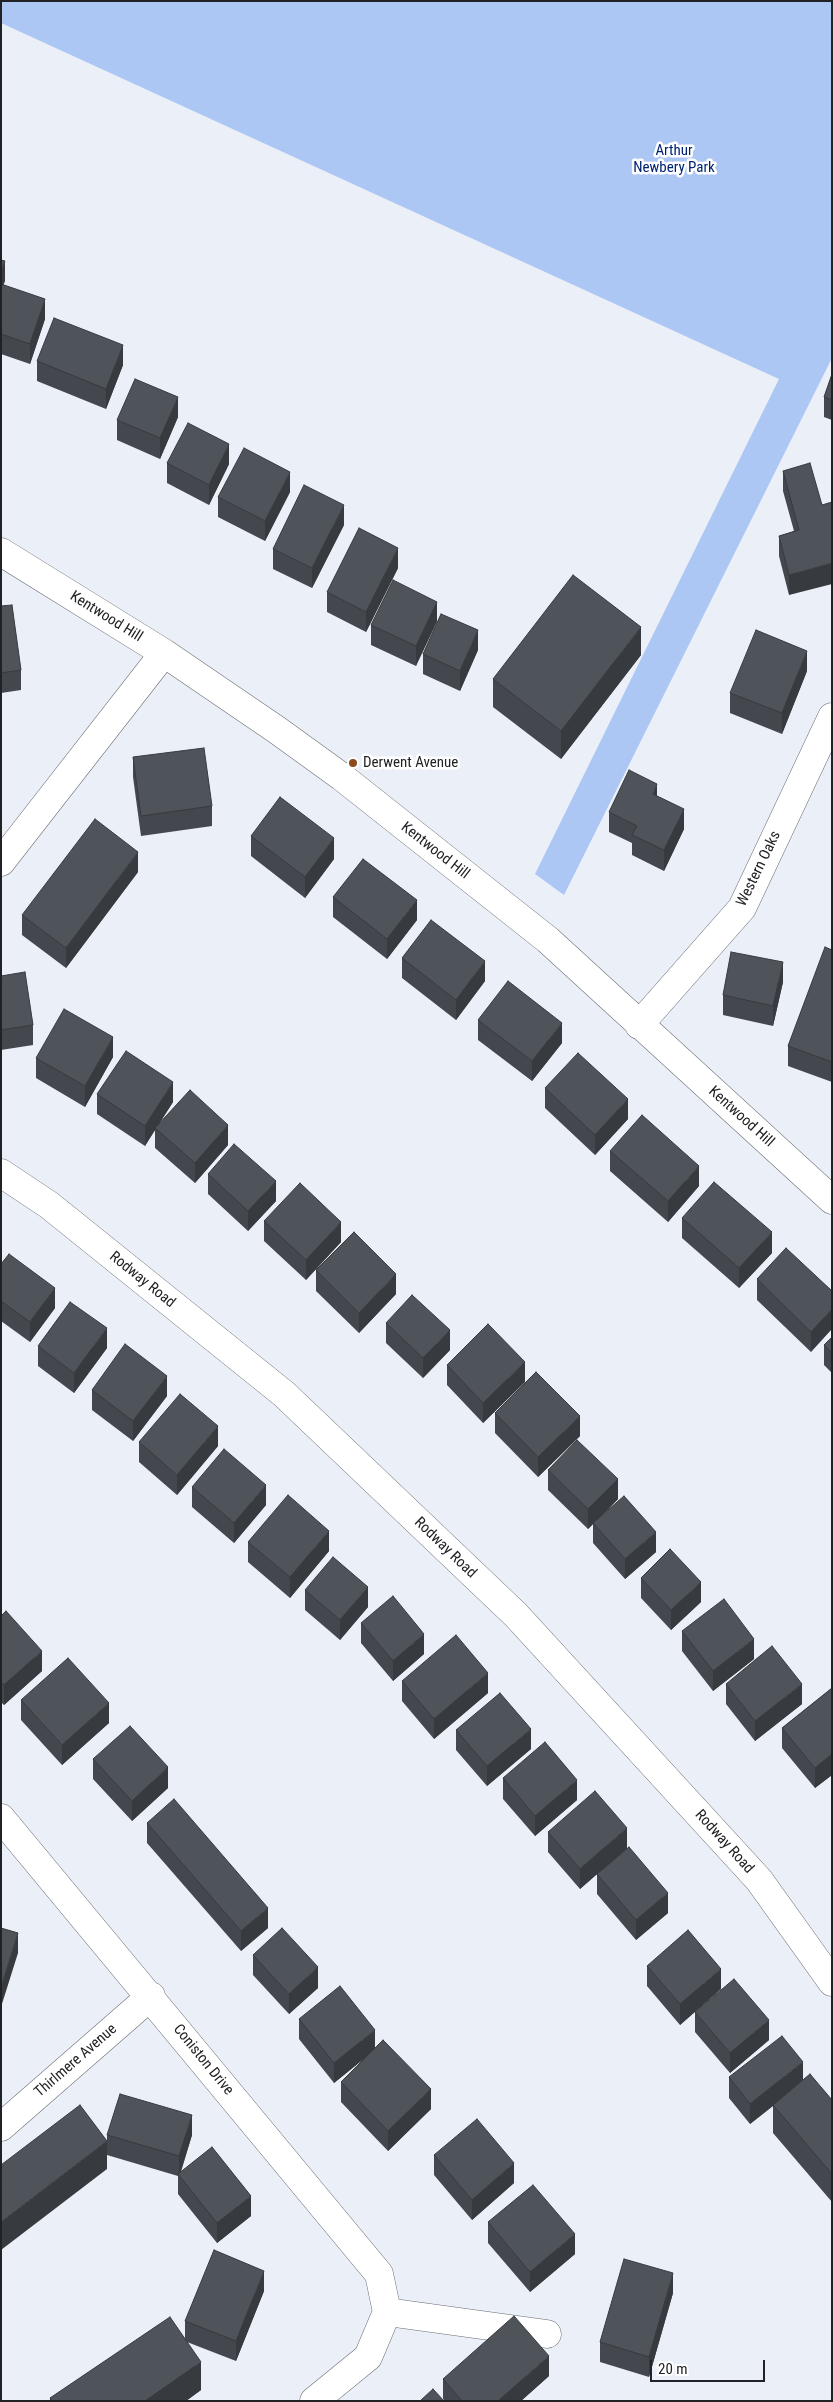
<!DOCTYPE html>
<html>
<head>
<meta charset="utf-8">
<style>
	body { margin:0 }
	#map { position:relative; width:833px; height:2402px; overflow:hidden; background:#ebeff7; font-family:"Roboto Condensed",sans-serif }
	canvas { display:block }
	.frame { position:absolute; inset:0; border:2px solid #212225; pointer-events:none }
	.scale { position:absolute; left:650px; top:2360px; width:115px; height:22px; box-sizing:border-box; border:2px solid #212225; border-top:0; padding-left:6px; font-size:15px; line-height:18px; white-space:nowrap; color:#212225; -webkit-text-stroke:4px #fff; paint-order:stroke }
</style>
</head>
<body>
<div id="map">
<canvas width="833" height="2402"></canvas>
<div class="frame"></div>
<div class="scale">20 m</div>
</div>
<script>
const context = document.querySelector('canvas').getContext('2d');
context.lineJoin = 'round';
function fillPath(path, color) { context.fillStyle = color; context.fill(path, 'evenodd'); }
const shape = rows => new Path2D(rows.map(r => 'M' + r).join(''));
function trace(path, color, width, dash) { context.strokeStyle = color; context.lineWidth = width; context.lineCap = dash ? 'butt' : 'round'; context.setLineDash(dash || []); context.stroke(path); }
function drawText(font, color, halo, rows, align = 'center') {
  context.font = font + ' "Roboto Condensed",sans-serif'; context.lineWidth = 5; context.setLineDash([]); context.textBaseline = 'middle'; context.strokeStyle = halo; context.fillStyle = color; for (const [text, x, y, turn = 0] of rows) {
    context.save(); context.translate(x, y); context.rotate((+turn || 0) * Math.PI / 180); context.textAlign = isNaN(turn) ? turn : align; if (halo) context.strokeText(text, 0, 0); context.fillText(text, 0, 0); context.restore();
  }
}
const green = shape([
	[1,1,832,1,832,358,564,895,535,874,779,379,1,23]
]);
const minor = shape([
	[1,552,164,653,277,730,342,777,548,940,832,1200],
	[1,862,164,653],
	[639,1025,742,908,832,717],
	[1,1173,49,1205,284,1394,516,1615,759,1880,832,1982],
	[1,1818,379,2274,387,2312],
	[1,2127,151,1996],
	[387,2312,547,2334],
	[314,2401,368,2357,387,2312]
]);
const wall = shape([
	[1,260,5,281,3,284,45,319,30,364,1,354],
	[37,361,123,365,106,409,37,381],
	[832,374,832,420,824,417,824,397],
	[178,417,160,459,117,440,117,420],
	[167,463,229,464,209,505,167,483],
	[783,471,822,505,789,595,779,556,779,536,794,531,783,491],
	[290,492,265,541,218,517,218,497],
	[344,525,312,588,273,569,273,549],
	[398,568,366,632,327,612,327,592],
	[437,602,416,666,371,645,371,625],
	[1,606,21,670,21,690,1,693],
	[478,650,460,691,423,674,423,654],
	[641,655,561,759,493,707,493,679],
	[807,671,782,734,730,713,730,693],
	[133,757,212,806,212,826,141,836,133,777],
	[657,797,684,829,664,871,632,855,632,843,609,832,609,812],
	[251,836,334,859,305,898,251,856],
	[138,872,66,968,22,935,22,915],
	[333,897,417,920,387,959,333,917],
	[832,950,832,1082,788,1066,788,1046],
	[402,958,485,981,456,1020,402,978],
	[1,976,33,1025,33,1045,1,1050],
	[783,982,773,1026,723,1015,723,995],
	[478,1020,562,1043,532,1081,478,1040],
	[113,1057,85,1107,36,1078,36,1058],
	[545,1088,628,1119,595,1155,545,1108],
	[97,1094,173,1102,159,1124,228,1145,195,1183,155,1148,155,1129,145,1146,97,1114],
	[610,1151,699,1186,668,1222,610,1171],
	[208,1174,276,1201,248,1231,208,1194],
	[682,1218,772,1253,739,1288,682,1238],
	[264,1221,341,1242,306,1280,264,1241],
	[1,1264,55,1308,30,1342,1,1321],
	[316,1270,396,1294,359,1333,316,1291],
	[757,1279,832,1291,811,1352,757,1300],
	[386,1323,450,1350,423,1378,386,1343],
	[832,1337,832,1373,824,1365,824,1345],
	[38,1346,107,1348,74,1393,38,1366],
	[447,1365,525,1382,483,1423,447,1385],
	[92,1390,167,1396,133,1441,92,1410],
	[495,1413,580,1436,538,1477,495,1433],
	[139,1442,218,1446,177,1495,139,1462],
	[548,1470,618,1499,602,1515,656,1552,625,1579,593,1543,593,1524,588,1529,548,1490],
	[192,1487,266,1505,234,1543,192,1507],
	[248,1542,329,1551,290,1598,248,1562],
	[641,1578,701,1602,671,1630,641,1598],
	[305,1590,368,1607,340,1640,305,1610],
	[1,1616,42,1671,4,1705,1,1702],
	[361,1623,424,1654,393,1681,361,1643],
	[682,1631,754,1659,713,1691,682,1651],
	[402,1681,488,1693,434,1739,402,1701],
	[726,1684,802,1704,755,1741,726,1704],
	[832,1688,832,1775,815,1788,782,1748,782,1728],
	[21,1700,109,1723,62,1765,21,1720],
	[456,1730,531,1749,487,1786,456,1750],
	[93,1759,168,1788,132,1821,93,1779],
	[503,1778,577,1800,535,1836,503,1799],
	[147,1823,268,1928,241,1951,147,1843],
	[548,1832,627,1848,668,1913,636,1940,597,1894,597,1874,580,1889,548,1852],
	[253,1955,318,1988,289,2014,253,1975],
	[647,1966,721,1989,680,2025,647,1986],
	[695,2012,769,2040,730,2073,695,2032],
	[299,2019,375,2048,431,2109,388,2151,341,2102,341,2082,367,2056,334,2083,299,2039],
	[729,2077,803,2080,832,2100,832,2202,773,2133,773,2106,750,2124,729,2098],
	[107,2135,192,2135,181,2172,251,2216,217,2243,178,2194,178,2176,107,2155],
	[434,2155,514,2183,472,2220,434,2175],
	[488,2222,575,2254,530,2292,488,2243],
	[264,2291,236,2361,187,2342,201,2390,186,2401,50,2401,50,2398,185,2340,185,2321],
	[673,2293,649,2377,600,2362,600,2342],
	[549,2376,521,2401,445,2401,443,2399,443,2379]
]);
const shadedWall = shape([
	[5,261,5,281,1,291,1,271],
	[45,299,45,319,30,364,30,344],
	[123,345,123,365,106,409,106,389],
	[178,397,178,417,160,459,160,438],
	[229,444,229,464,209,505,209,485],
	[290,472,290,492,265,541,265,521],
	[344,505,344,525,312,588,312,568],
	[398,548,398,568,366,632,366,612],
	[832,563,832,584,789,595,789,575],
	[437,602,437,622,416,666,416,646],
	[641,627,641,655,561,759,561,731],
	[478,630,478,650,460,691,460,671],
	[807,651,807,671,782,734,782,713],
	[657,784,657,804,653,794],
	[684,809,684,829,664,871,664,850],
	[334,838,334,859,305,898,305,877],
	[138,852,138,872,66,968,66,948],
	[417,900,417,920,387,959,387,939],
	[485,961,485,981,456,1020,456,1000],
	[783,962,783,982,773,1026,773,1006],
	[562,1023,562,1043,532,1081,532,1061],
	[113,1037,113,1057,85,1107,85,1086],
	[173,1082,173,1102,145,1146,145,1126],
	[628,1099,628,1119,595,1155,595,1135],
	[228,1125,228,1145,195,1183,195,1163],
	[699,1166,699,1186,668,1222,668,1201],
	[276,1181,276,1201,248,1231,248,1211],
	[341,1222,341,1242,306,1280,306,1260],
	[772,1232,772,1253,739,1288,739,1268],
	[396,1274,396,1294,359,1333,359,1313],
	[55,1288,55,1308,30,1342,30,1322],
	[832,1309,832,1329,811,1352,811,1332],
	[107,1328,107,1348,74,1393,74,1373],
	[450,1330,450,1350,423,1378,423,1358],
	[525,1362,525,1382,483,1423,483,1403],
	[167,1376,167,1396,133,1441,133,1421],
	[580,1416,580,1436,538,1477,538,1457],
	[218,1426,218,1446,177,1495,177,1475],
	[618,1479,618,1499,594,1524,593,1523,593,1524,588,1529,588,1509],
	[266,1485,266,1505,234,1543,234,1523],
	[329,1531,329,1551,290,1598,290,1577],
	[656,1532,656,1552,625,1579,625,1559],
	[701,1582,701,1602,671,1630,671,1610],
	[368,1587,368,1607,340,1640,340,1620],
	[424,1634,424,1654,393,1681,393,1661],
	[754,1639,754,1659,713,1691,713,1671],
	[42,1651,42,1671,4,1705,4,1685],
	[488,1673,488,1693,434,1739,434,1719],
	[802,1684,802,1704,755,1741,755,1721],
	[109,1703,109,1723,62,1765,62,1745],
	[531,1729,531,1749,487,1786,487,1766],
	[832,1754,832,1775,815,1788,815,1768],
	[168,1767,168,1788,132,1821,132,1801],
	[577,1780,577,1800,535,1836,535,1816],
	[627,1828,627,1848,580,1889,580,1869],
	[668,1893,668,1913,636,1940,636,1920],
	[268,1908,268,1928,241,1951,241,1931],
	[18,1933,18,1953,1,2007,1,1987],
	[318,1967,318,1988,289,2014,289,1994],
	[721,1969,721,1989,680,2025,680,2004],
	[769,2020,769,2040,730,2073,730,2053],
	[375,2030,375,2050,334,2083,334,2063],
	[803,2062,803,2082,750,2124,750,2104],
	[431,2089,431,2109,388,2151,388,2131],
	[192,2115,192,2135,179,2176,179,2156],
	[107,2141,107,2169,1,2250,1,2222],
	[514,2163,514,2183,472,2220,472,2200],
	[251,2196,251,2216,217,2243,217,2223],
	[575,2234,575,2254,530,2292,530,2272],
	[264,2271,264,2291,236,2361,236,2341],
	[673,2273,673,2293,649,2377,649,2357],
	[549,2356,549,2376,521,2401,498,2401],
	[201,2362,201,2390,186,2401,145,2401]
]);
const building = shape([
	[1,260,5,261,1,271,1,260],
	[1,284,45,299,30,344,1,334,1,284],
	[54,318,123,345,106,389,37,361,54,318],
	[832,374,832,400,824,397,832,374],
	[135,379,178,397,160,438,117,420,135,379],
	[188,423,229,444,209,485,167,463,188,423],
	[244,448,290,472,265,521,218,497,244,448],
	[810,463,822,505,832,502,832,563,789,575,779,536,799,530,783,471,810,463],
	[304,485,344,505,312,568,273,549,304,485],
	[359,528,398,548,366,612,327,592,359,528],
	[573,575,641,627,561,731,493,679,573,575],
	[393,580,437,602,416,646,371,625,393,580],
	[12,605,21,670,1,673,1,606,12,605],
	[441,614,478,630,460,671,423,654,441,614],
	[756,630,807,651,782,713,730,693,756,630],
	[204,748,212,806,141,816,133,757,204,748],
	[629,770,657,784,653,794,684,809,664,850,632,835,637,826,609,812,629,770],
	[280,797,334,838,305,877,251,836,280,797],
	[95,819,138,852,66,948,22,915,95,819],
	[363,859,417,900,387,939,333,897,363,859],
	[431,920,485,961,456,1000,402,958,431,920],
	[825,947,832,950,832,1062,788,1046,825,947],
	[731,952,783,962,773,1006,723,995,731,952],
	[25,972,33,1025,1,1030,1,976,25,972],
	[508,981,562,1023,532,1061,478,1020,508,981],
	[64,1009,113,1037,85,1086,36,1058,64,1009],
	[126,1051,173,1082,145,1126,97,1094,126,1051],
	[578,1053,628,1099,595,1135,545,1088,578,1053],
	[190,1090,228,1125,195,1163,155,1128,190,1090],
	[642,1115,699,1166,668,1201,610,1151,642,1115],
	[234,1144,276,1181,248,1211,208,1174,234,1144],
	[714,1182,772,1232,739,1268,682,1218,714,1182],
	[300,1183,341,1222,306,1260,264,1221,300,1183],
	[354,1232,396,1274,359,1313,316,1270,354,1232],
	[786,1248,832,1291,832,1309,811,1332,757,1279,786,1248],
	[9,1254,55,1288,30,1322,1,1301,1,1264,9,1254],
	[412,1295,450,1330,423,1358,386,1323,412,1295],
	[70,1302,107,1328,74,1373,38,1346,70,1302],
	[488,1324,525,1362,483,1403,447,1365,488,1324],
	[832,1337,832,1353,824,1345,832,1337],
	[125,1344,167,1376,133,1421,92,1390,125,1344],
	[536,1372,580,1416,538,1457,495,1413,536,1372],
	[180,1394,218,1426,177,1475,139,1442,180,1394],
	[577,1440,618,1479,588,1509,548,1470,577,1440],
	[224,1449,266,1485,234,1523,192,1487,224,1449],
	[288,1495,329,1531,290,1577,248,1542,288,1495],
	[624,1496,656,1532,625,1559,593,1523,624,1496],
	[670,1549,701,1582,671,1610,641,1578,670,1549],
	[333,1557,368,1587,340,1620,305,1590,333,1557],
	[393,1596,424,1634,393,1661,361,1623,393,1596],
	[724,1599,754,1639,713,1671,682,1631,724,1599],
	[6,1611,42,1651,4,1685,1,1682,1,1616,6,1611],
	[456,1635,488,1673,434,1719,402,1681,456,1635],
	[772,1646,802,1684,755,1721,726,1684,772,1646],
	[68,1658,109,1703,62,1745,21,1700,68,1658],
	[832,1688,832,1754,815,1768,782,1728,832,1688],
	[500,1693,531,1729,487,1766,456,1730,500,1693],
	[130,1726,168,1767,132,1801,93,1759,130,1726],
	[545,1742,577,1780,535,1816,503,1778,545,1742],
	[595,1791,627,1828,580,1869,548,1832,595,1791],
	[174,1799,268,1908,241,1931,147,1823,174,1799],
	[629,1847,668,1893,636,1920,597,1874,629,1847],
	[1,1928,18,1933,1,1987,1,1928],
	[282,1928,318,1967,289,1994,253,1955,282,1928],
	[688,1930,721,1969,680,2004,647,1966,688,1930],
	[734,1979,769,2020,730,2053,695,2012,734,1979],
	[340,1986,375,2030,334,2063,299,2019,340,1986],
	[782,2036,803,2062,750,2104,729,2077,782,2036],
	[383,2040,431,2089,388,2131,341,2082,383,2040],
	[810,2074,832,2100,832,2174,773,2105,810,2074],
	[120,2094,192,2115,179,2156,107,2135,120,2094],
	[80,2105,107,2141,1,2222,1,2165,80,2105],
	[477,2119,514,2163,472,2200,434,2155,477,2119],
	[212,2147,251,2196,217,2223,178,2174,212,2147],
	[533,2185,575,2234,530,2272,488,2222,533,2185],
	[214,2250,264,2271,236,2341,185,2321,214,2250],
	[624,2259,673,2273,649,2357,600,2342,624,2259],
	[514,2316,549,2356,498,2401,462,2401,443,2379,514,2316],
	[170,2317,201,2362,145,2401,52,2401,50,2398,170,2317],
	[433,2389,444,2401,420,2401,433,2389]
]);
const markers = [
	[353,763,5,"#8c491a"]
];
const parkNames = [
	["Arthur",674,151],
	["Newbery Park",674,168]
];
const streetNames = [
	["Kentwood Hill",106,617,32],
	["Kentwood Hill",435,851,38],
	["Western Oaks",759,869,-64],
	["Kentwood Hill",741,1117,42],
	["Rodway Road",142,1280,39],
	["Rodway Road",445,1548,44],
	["Rodway Road",724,1842,48],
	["Coniston Drive",203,2060,51],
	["Thirlmere Avenue",76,2061,-41]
];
const poiNames = [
	["Derwent Avenue",363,763]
];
fillPath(green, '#adc7f4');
trace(minor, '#696d74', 29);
trace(minor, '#fff', 28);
fillPath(wall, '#44474d');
fillPath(shadedWall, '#373a3f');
fillPath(building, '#4f535a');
trace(building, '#373a3f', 1);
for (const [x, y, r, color] of markers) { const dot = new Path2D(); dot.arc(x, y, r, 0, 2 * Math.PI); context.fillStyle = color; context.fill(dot); trace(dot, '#fff', 2); }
drawText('15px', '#002472', '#fff', parkNames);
drawText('15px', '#212225', '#fff', streetNames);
drawText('15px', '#212225', '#fff', poiNames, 'left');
</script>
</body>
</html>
